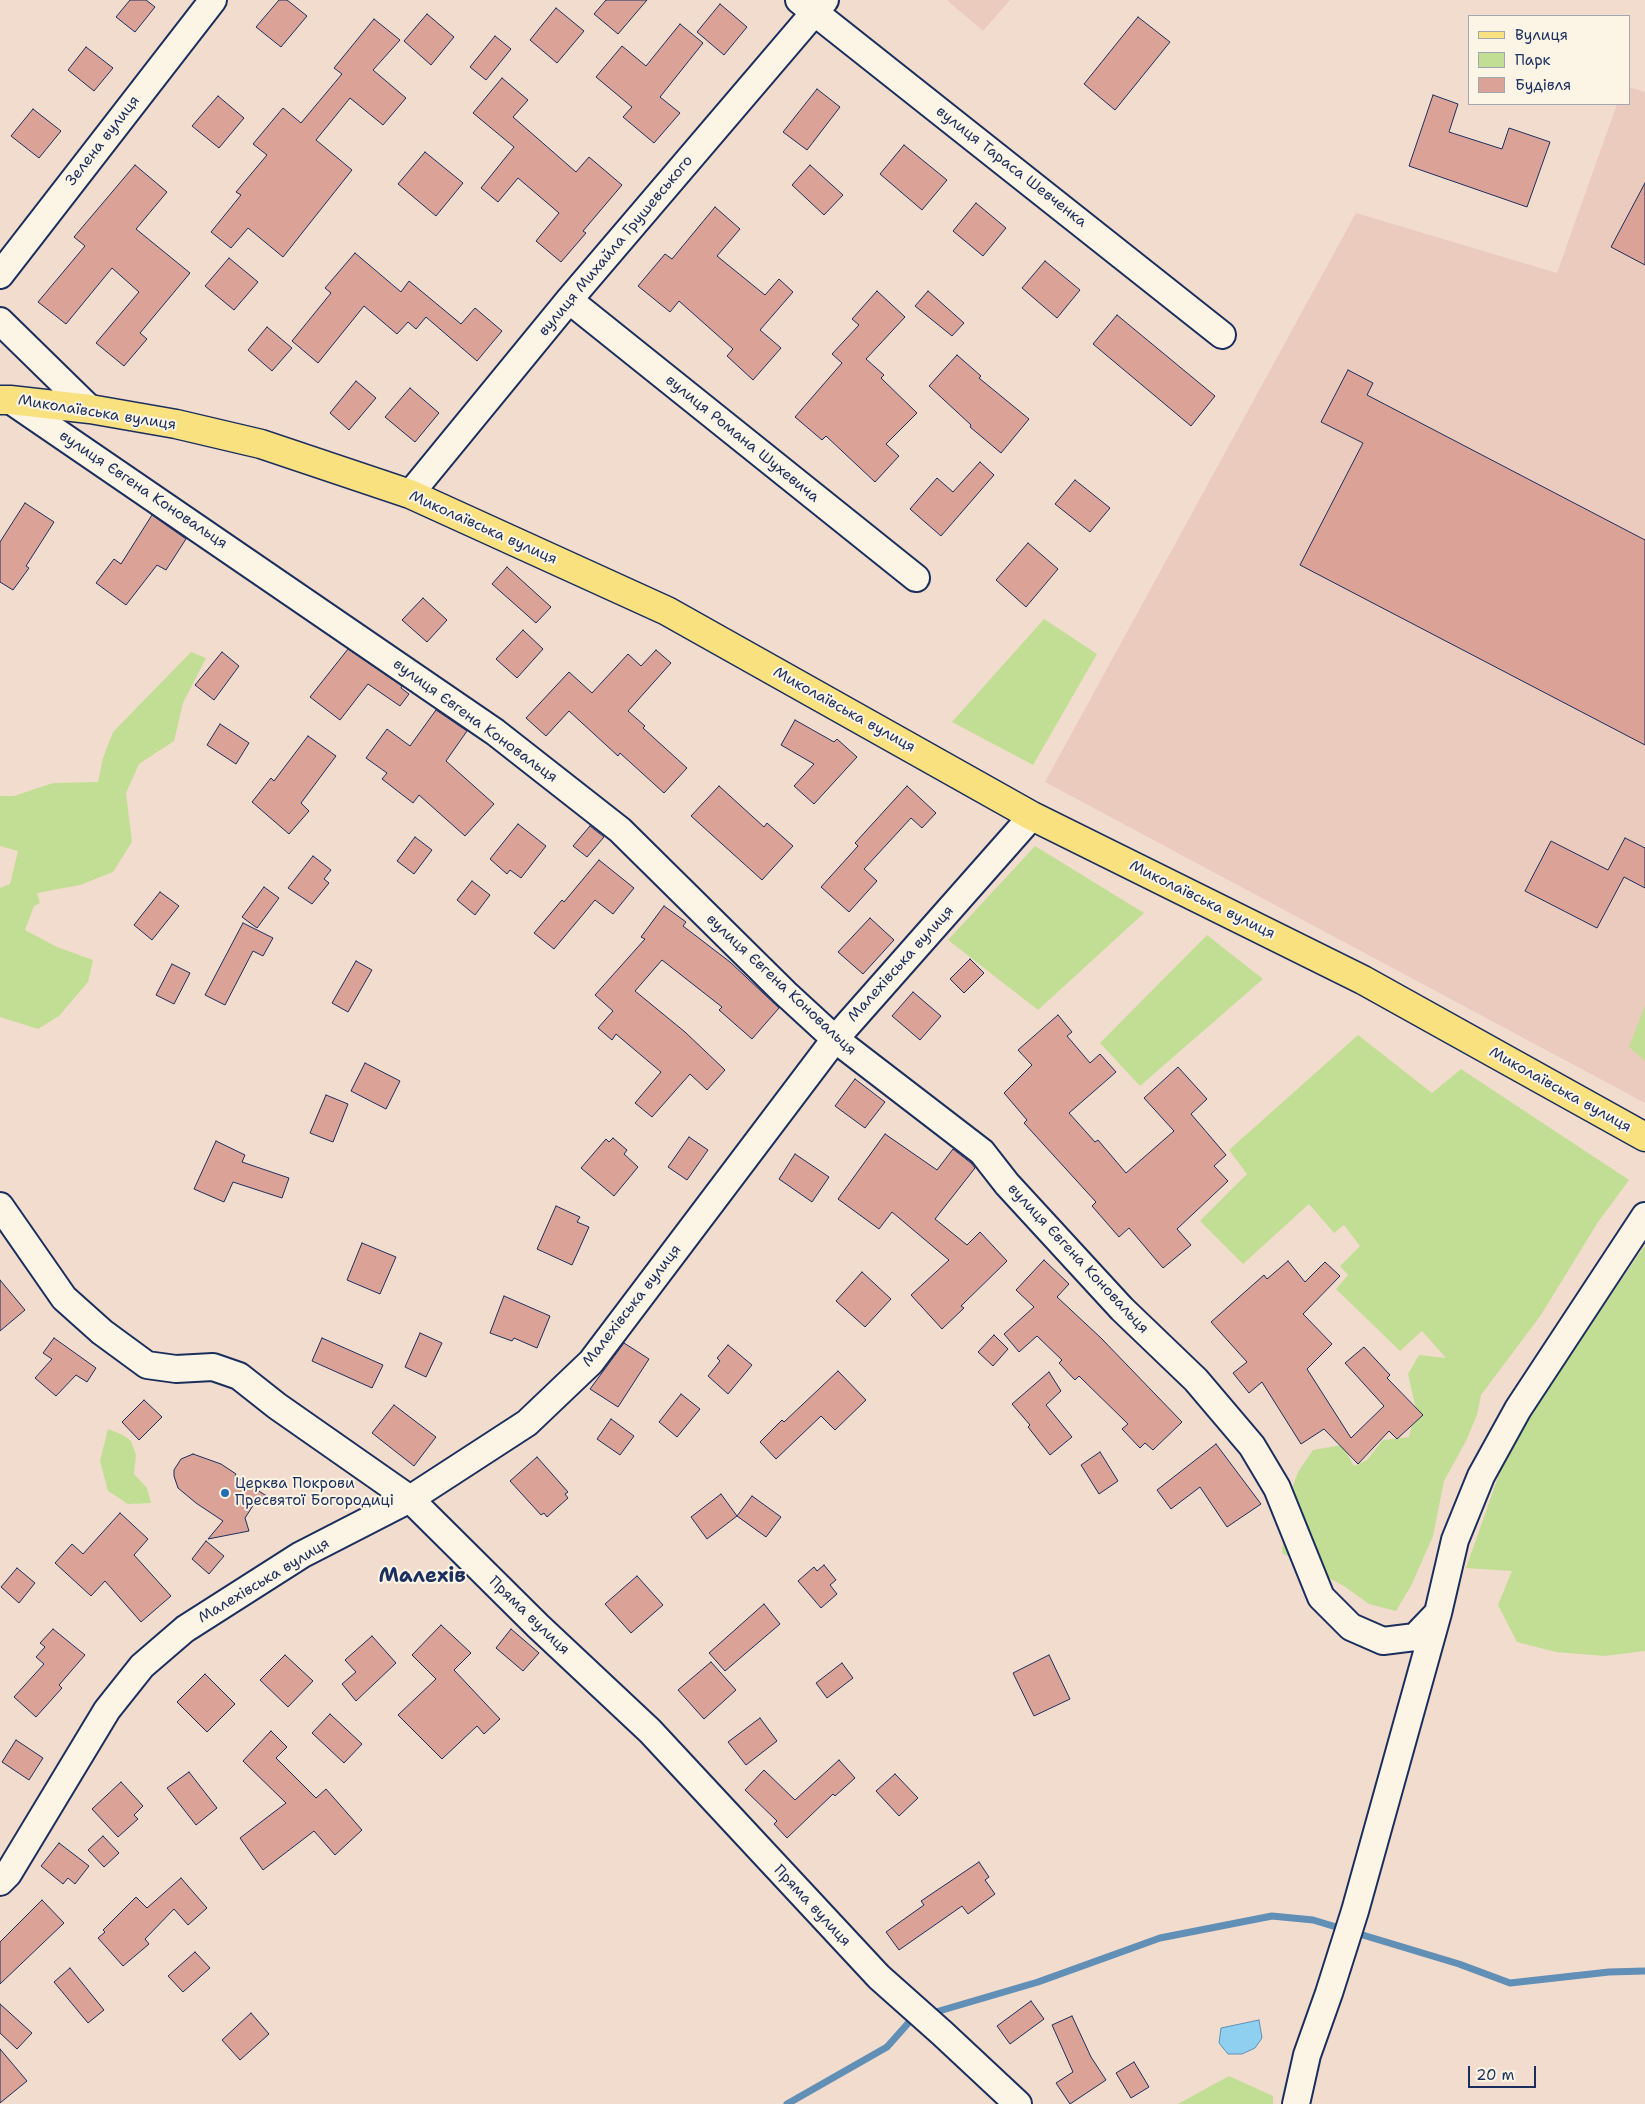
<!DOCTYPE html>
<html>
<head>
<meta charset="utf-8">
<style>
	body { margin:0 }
	#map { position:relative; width:1645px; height:2104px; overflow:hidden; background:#f2dcce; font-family:"Shantell Sans",sans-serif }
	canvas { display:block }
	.legend { position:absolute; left:1468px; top:15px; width:162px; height:90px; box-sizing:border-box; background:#fcf5e5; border:1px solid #a2a6af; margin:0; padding:6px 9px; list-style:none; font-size:15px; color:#1b2f5e }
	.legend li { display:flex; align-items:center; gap:10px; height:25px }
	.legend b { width:25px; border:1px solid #a2a6af }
	.scale { position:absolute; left:1468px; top:2066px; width:68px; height:22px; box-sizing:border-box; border:2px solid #1b2f5e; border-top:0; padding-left:6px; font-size:15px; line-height:18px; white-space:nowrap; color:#1b2f5e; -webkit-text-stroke:4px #fcf5e5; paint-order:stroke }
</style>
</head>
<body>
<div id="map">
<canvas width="1645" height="2104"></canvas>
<ul class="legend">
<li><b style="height:6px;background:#fae180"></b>Вулиця</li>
<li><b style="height:14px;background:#c2de95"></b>Парк</li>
<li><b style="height:14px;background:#dba298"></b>Будівля</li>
</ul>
<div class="scale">20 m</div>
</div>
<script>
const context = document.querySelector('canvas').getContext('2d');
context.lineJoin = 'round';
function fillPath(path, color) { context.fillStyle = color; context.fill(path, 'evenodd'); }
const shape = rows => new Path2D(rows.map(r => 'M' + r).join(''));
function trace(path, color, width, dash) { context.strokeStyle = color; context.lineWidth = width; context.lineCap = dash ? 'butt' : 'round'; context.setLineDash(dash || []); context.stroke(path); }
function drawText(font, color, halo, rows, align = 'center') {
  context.font = font + ' "Shantell Sans",sans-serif'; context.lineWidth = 4; context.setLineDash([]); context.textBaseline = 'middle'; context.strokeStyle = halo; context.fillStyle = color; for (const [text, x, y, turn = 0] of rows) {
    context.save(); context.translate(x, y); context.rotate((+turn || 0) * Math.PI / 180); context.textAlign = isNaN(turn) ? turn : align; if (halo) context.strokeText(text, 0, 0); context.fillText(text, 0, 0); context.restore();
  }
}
const built = shape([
	[947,0,1010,0,983,31],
	[1629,87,1645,92,1645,1103,1045,782,1356,213,1557,273,1617,104,1629,104]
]);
const green = shape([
	[1044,619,1097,654,1033,765,952,722],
	[191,652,206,658,183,703,174,741,139,764,126,793,132,842,113,872,80,885,37,893,40,903,34,906,25,930,57,947,93,960,88,982,59,1016,38,1029,0,1017,0,888,10,884,18,851,0,846,0,796,14,796,53,783,98,782,103,758,113,732],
	[1035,846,1144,913,1038,1010,948,940],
	[1207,935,1263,979,1140,1086,1100,1043],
	[1645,1005,1645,1061,1629,1047],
	[1358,1035,1432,1093,1461,1069,1629,1180,1598,1222,1541,1315,1481,1395,1477,1415,1466,1441,1444,1481,1433,1536,1412,1584,1396,1611,1369,1604,1344,1586,1282,1553,1287,1502,1298,1472,1313,1450,1342,1445,1354,1466,1367,1460,1383,1440,1409,1437,1416,1409,1408,1374,1419,1355,1446,1358,1422,1331,1400,1351,1336,1289,1348,1275,1340,1266,1360,1246,1344,1225,1334,1233,1309,1204,1243,1264,1200,1221,1247,1174,1229,1150],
	[1645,1245,1645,1651,1604,1656,1556,1652,1517,1642,1498,1605,1512,1571,1466,1568,1510,1443],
	[108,1429,123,1435,131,1441,136,1455,134,1474,147,1488,151,1503,128,1504,108,1491,100,1461],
	[1229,2076,1273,2096,1273,2104,1178,2104]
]);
const water = shape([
	[1259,2020,1262,2038,1255,2048,1242,2054,1228,2054,1219,2043,1221,2028,1259,2020]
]);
const stream = shape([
	[929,2014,1038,1982,1160,1938,1272,1916,1313,1920,1459,1964,1510,1983,1609,1972,1645,1971],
	[787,2104,887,2047,911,2020,917,2018]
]);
const building = shape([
	[130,0,146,0,155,7,135,32,116,17,130,0],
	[279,0,287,0,307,16,281,47,256,27,279,0],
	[606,0,647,0,618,34,594,14,606,0],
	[720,4,747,27,724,55,697,32,720,4],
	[556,8,584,31,557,63,530,40,556,8],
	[427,14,454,37,431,65,404,41,427,14],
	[1138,17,1170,42,1115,110,1084,84,1138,17],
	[374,19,400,40,373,70,406,98,383,125,350,98,316,140,352,170,283,257,248,228,231,248,211,232,241,195,236,192,267,155,253,144,283,108,301,123,342,74,334,68,374,19],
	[680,24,703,43,660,97,680,113,654,143,623,117,632,107,596,77,622,46,646,66,680,24],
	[495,36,511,49,486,80,470,67,495,36],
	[86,47,113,68,94,91,68,70,86,47],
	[502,78,528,100,513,117,576,172,589,157,622,185,583,231,586,233,561,262,536,241,559,213,518,178,498,202,481,188,514,147,473,113,502,78],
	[817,89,840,107,807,150,783,132,817,89],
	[1433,95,1458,104,1449,132,1502,149,1509,128,1550,142,1527,207,1409,166,1433,95],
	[218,96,244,118,219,148,192,126,218,96],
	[33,109,61,131,39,158,11,136,33,109],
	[904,145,947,180,922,210,880,174,904,145],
	[425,152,463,183,436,216,398,184,425,152],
	[135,165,167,192,136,229,190,273,140,333,147,339,124,366,96,343,139,292,112,268,66,324,38,302,85,246,74,237,135,165],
	[810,165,843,195,824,215,792,185,810,165],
	[1645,183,1645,265,1611,247,1645,183],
	[976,203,1006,228,983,256,953,231,976,203],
	[715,207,740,229,717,256,765,295,779,279,793,292,760,330,781,348,753,380,727,356,733,349,679,301,670,312,638,286,665,254,672,259,715,207],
	[355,253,401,292,409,281,461,324,475,308,502,331,477,361,426,317,416,329,408,322,397,334,364,306,318,363,292,341,331,293,325,288,355,253],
	[229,258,258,282,234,310,205,286,229,258],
	[1045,261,1080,290,1057,318,1022,288,1045,261],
	[877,291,905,317,866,359,884,375,881,378,917,413,886,444,899,456,875,482,826,436,822,440,795,417,842,363,832,354,859,325,852,319,877,291],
	[928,291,964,323,952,336,915,306,928,291],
	[1117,315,1215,396,1191,426,1093,344,1117,315],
	[267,327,292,348,272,371,248,350,267,327],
	[957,355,981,376,979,378,1029,419,1001,453,970,427,971,425,929,386,957,355],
	[1348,370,1373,383,1367,395,1645,540,1645,745,1300,565,1363,443,1321,422,1348,370],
	[356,381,376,398,349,430,330,413,356,381],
	[410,388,439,413,415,442,385,417,410,388],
	[980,462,994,475,941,536,910,509,937,478,953,492,980,462],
	[1075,480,1110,508,1090,532,1055,504,1075,480],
	[25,503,54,522,26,566,29,568,13,590,0,582,0,542,25,503],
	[152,515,186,539,166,570,157,565,126,605,96,583,114,559,121,564,152,515],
	[1028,543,1058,569,1026,607,996,580,1028,543],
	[507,567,551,607,536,623,492,584,507,567],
	[423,598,447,620,427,642,402,620,423,598],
	[523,630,543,649,517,678,496,659,523,630],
	[348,649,402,686,401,688,409,694,400,706,368,684,340,720,310,697,348,649],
	[656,650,671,663,628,711,645,726,643,728,687,768,664,793,620,753,618,756,569,711,546,736,526,718,569,672,592,693,628,654,641,666,656,650],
	[222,652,239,666,214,700,195,685,222,652],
	[436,710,467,731,446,761,494,804,465,836,419,795,413,803,382,779,387,773,366,758,387,729,410,746,436,710],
	[795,720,834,742,837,739,857,757,814,804,794,786,814,764,781,745,795,720],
	[220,724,249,743,236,764,207,745,220,724],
	[308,736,336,756,301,803,309,811,289,834,252,802,271,778,274,781,308,736],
	[719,786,764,827,767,823,793,846,762,880,691,816,719,786],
	[907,786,936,813,922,828,911,818,864,869,877,881,849,912,821,887,858,846,855,843,907,786],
	[518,824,546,846,521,878,510,870,507,874,490,859,518,824],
	[590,826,604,837,587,857,573,846,590,826],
	[415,837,432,850,414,874,397,861,415,837],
	[1625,838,1645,848,1645,888,1624,877,1597,928,1525,891,1551,841,1608,870,1625,838],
	[313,856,331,870,324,879,329,883,312,904,288,888,313,856],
	[599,860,634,888,613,914,595,900,554,949,534,933,562,900,564,902,599,860],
	[472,881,490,895,475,915,457,900,472,881],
	[264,887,279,898,257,928,242,917,264,887],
	[160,892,179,906,152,940,134,925,160,892],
	[664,906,686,922,683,926,730,962,779,1008,752,1039,719,1010,722,1007,662,960,635,991,685,1032,725,1070,707,1090,690,1074,652,1117,635,1103,661,1072,616,1034,612,1040,598,1028,613,1011,595,995,645,939,641,937,664,906],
	[870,918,894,940,863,974,838,952,870,918],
	[243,923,273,938,263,956,253,951,225,1005,205,995,243,923],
	[970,959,984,973,964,993,950,979,970,959],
	[356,961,372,970,348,1012,332,1003,356,961],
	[172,964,190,973,174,1004,156,995,172,964],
	[913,992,941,1016,920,1040,892,1016,913,992],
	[1058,1015,1072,1032,1067,1036,1090,1063,1100,1054,1116,1072,1069,1113,1095,1142,1098,1140,1126,1173,1174,1131,1144,1098,1178,1067,1207,1099,1191,1114,1226,1155,1214,1166,1228,1181,1177,1229,1191,1245,1163,1268,1129,1228,1119,1237,1092,1206,1096,1202,1024,1123,1027,1120,1004,1093,1032,1065,1018,1050,1058,1015],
	[365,1063,400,1081,386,1109,351,1091,365,1063],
	[855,1079,885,1102,865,1128,835,1106,855,1079],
	[326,1095,348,1104,333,1142,310,1133,326,1095],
	[885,1134,937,1170,953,1149,971,1163,975,1168,935,1219,967,1245,980,1232,1007,1261,961,1306,964,1308,942,1329,911,1295,949,1260,892,1212,879,1229,838,1199,885,1134],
	[689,1137,708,1150,687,1180,668,1167,689,1137],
	[613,1138,627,1150,624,1154,638,1167,614,1196,581,1168,606,1139,609,1142,613,1138],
	[216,1141,245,1155,242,1162,289,1178,282,1198,233,1182,224,1202,194,1189,216,1141],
	[795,1154,829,1177,812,1202,779,1179,795,1154],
	[556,1206,580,1217,577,1222,589,1227,572,1265,537,1249,556,1206],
	[362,1243,396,1257,380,1294,347,1280,362,1243],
	[1044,1260,1069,1284,1057,1297,1101,1338,1182,1422,1153,1450,1145,1443,1140,1448,1122,1429,1128,1424,1079,1376,1075,1380,1059,1363,1062,1360,1037,1336,1019,1352,1004,1334,1034,1307,1016,1290,1044,1260],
	[1288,1261,1305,1282,1325,1262,1340,1276,1303,1314,1332,1344,1307,1369,1351,1438,1384,1406,1345,1363,1364,1347,1390,1375,1387,1378,1423,1415,1397,1439,1389,1431,1358,1464,1324,1429,1301,1444,1262,1382,1249,1393,1233,1373,1247,1362,1211,1322,1264,1275,1267,1279,1288,1261],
	[862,1272,891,1299,865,1327,836,1301,862,1272],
	[0,1280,25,1310,0,1331,0,1280],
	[504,1296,550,1316,537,1348,514,1338,512,1341,490,1333,504,1296],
	[420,1333,442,1343,426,1377,405,1367,420,1333],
	[994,1335,1008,1349,993,1366,978,1352,994,1335],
	[54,1338,96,1368,87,1382,76,1375,56,1396,35,1378,52,1359,43,1353,54,1338],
	[322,1338,383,1365,372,1388,312,1361,322,1338],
	[624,1343,649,1359,618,1407,590,1389,624,1343],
	[728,1345,752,1365,728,1394,708,1376,720,1361,717,1358,728,1345],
	[838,1371,866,1400,835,1430,821,1416,776,1459,760,1442,782,1420,784,1422,838,1371],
	[1049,1372,1061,1391,1046,1405,1072,1437,1050,1455,1028,1427,1030,1425,1012,1404,1049,1372],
	[681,1394,700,1409,677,1437,659,1422,681,1394],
	[144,1400,162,1417,139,1440,122,1422,144,1400],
	[394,1405,436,1437,414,1466,372,1433,394,1405],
	[611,1419,634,1436,620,1455,597,1439,611,1419],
	[1216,1444,1261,1504,1227,1527,1200,1487,1171,1509,1157,1490,1216,1444],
	[1100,1452,1118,1481,1099,1494,1081,1465,1100,1452],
	[193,1454,221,1464,236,1474,235,1476,273,1500,254,1504,245,1518,249,1531,208,1539,223,1521,196,1503,178,1488,174,1476,174,1470,181,1459,193,1454],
	[537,1457,568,1492,565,1494,568,1498,547,1517,544,1513,541,1515,510,1481,537,1457],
	[721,1494,737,1516,707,1539,691,1517,721,1494],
	[752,1496,781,1517,766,1537,737,1516,752,1496],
	[120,1513,148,1539,134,1555,171,1596,141,1622,105,1581,91,1596,55,1563,72,1544,83,1554,120,1513],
	[206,1541,224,1556,209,1574,192,1559,206,1541],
	[824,1565,836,1580,830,1585,837,1594,821,1608,798,1581,814,1567,817,1571,824,1565],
	[17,1568,35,1583,19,1603,1,1587,17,1568],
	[637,1576,663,1605,631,1633,605,1604,637,1576],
	[764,1604,780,1624,725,1671,709,1653,764,1604],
	[441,1625,471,1653,454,1670,500,1719,484,1734,477,1726,442,1759,398,1715,436,1679,412,1655,441,1625],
	[53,1629,85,1655,59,1685,62,1688,36,1717,14,1697,44,1664,36,1657,45,1647,40,1643,53,1629],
	[511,1629,539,1653,523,1671,496,1648,511,1629],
	[372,1636,396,1663,356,1701,342,1684,356,1672,345,1660,372,1636],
	[285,1655,313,1681,288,1707,260,1680,285,1655],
	[1049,1655,1070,1699,1034,1716,1013,1673,1049,1655],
	[711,1662,736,1690,704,1719,678,1690,711,1662],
	[842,1663,853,1678,827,1698,816,1683,842,1663],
	[205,1674,235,1704,207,1732,177,1702,205,1674],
	[330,1714,362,1744,344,1763,312,1733,330,1714],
	[760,1718,777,1741,746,1765,728,1742,760,1718],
	[271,1731,287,1747,276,1758,316,1798,326,1789,362,1830,335,1855,314,1831,263,1870,240,1838,286,1803,243,1761,271,1731],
	[16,1740,43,1758,29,1780,2,1762,16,1740],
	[839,1760,855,1778,835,1796,833,1794,787,1838,774,1824,777,1821,745,1790,764,1770,795,1800,839,1760],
	[189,1772,217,1808,196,1825,167,1788,189,1772],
	[895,1774,918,1798,899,1816,876,1791,895,1774],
	[121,1782,143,1806,134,1815,138,1819,118,1837,92,1809,121,1782],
	[103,1836,119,1853,104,1867,88,1850,103,1836],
	[59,1843,89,1866,75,1884,68,1878,63,1884,41,1866,59,1843],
	[979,1862,989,1877,985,1880,995,1894,968,1914,962,1906,899,1950,886,1932,924,1905,921,1901,979,1862],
	[181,1878,207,1908,188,1925,174,1909,145,1939,149,1944,123,1966,98,1938,105,1932,103,1930,136,1897,147,1908,181,1878],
	[42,1900,64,1923,0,1984,0,1942,42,1900],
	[195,1952,210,1968,183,1992,168,1976,195,1952],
	[70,1968,104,2010,88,2023,54,1982,70,1968],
	[1031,2001,1044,2019,1010,2044,997,2026,1031,2001],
	[0,2004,32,2033,17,2049,0,2033,0,2004],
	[251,2013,269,2034,240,2060,222,2040,251,2013],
	[1072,2016,1091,2057,1106,2080,1070,2104,1056,2083,1073,2072,1052,2025,1072,2016],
	[0,2049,27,2081,0,2103,0,2049],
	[1134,2062,1149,2087,1131,2098,1116,2073,1134,2062]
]);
const minor = shape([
	[799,0,1222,335],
	[0,275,213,0],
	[569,300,916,578],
	[0,321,90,409],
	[10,400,495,732,620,830,785,993,835,1039,982,1152,1007,1184,1122,1309,1196,1380,1252,1446,1277,1488,1321,1597,1351,1627,1383,1641,1415,1637,1438,1613],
	[410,494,569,300,825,0],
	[0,1206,64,1298,102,1332,147,1365,176,1369,213,1367,239,1376,277,1406,410,1499,538,1626,650,1731,879,1977,942,2033,1018,2104],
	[0,1882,8,1874,107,1710,142,1666,185,1629,301,1555,410,1499,527,1423,591,1362,835,1039,1032,816],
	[1296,2104,1307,2055,1329,1993,1355,1911,1438,1613,1455,1540,1481,1476,1518,1409,1645,1216]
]);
const major = shape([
	[0,400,10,400,90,409,176,424,261,444,410,494,667,611,1032,816,1363,980,1645,1137]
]);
const markers = [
	[225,1493,5,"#1f6fb2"]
];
const streetNames = [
	["Зелена вулиця",103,141,-52],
	["вулиця Тараса Шевченка",1011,167,38],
	["вулиця Михайла Грушевського",616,246,-50],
	["Миколаївська вулиця",97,413,9],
	["вулиця Романа Шухевича",742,439,39],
	["вулиця Євгена Коновальця",143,490,34],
	["Миколаївська вулиця",483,528,24],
	["Миколаївська вулиця",844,710,29],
	["вулиця Євгена Коновальця",475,721,36],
	["Миколаївська вулиця",1202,900,26],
	["Малехівська вулиця",901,964,-48],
	["вулиця Євгена Коновальця",781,985,43],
	["Миколаївська вулиця",1560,1090,29],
	["вулиця Євгена Коновальця",1078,1259,47],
	["Малехівська вулиця",632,1306,-52],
	["Малехівська вулиця",264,1581,-31],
	["Пряма вулиця",529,1616,44],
	["Пряма вулиця",812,1906,47]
];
const poiNames = [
	["Церква Покрови",235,1484],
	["Пресвятої Богородиці",235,1501]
];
const districtNames = [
	["Малехів",422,1577]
];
fillPath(built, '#ebcbbe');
fillPath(green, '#c2de95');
fillPath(water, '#8fcff0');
trace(water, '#618fb6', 1);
trace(stream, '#618fb6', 7);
fillPath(building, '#dba298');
trace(building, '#1b2f5e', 1);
trace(minor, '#1b2f5e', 30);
trace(major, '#1b2f5e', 31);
trace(minor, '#fcf5e5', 26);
trace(major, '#fae180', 28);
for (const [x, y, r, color] of markers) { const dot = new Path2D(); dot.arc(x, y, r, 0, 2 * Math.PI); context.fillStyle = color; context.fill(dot); trace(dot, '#fcf5e5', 2); }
drawText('15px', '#1b2f5e', '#fcf5e5', streetNames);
drawText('15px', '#1b2f5e', '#fcf5e5', poiNames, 'left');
drawText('bold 20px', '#1b2f5e', '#fcf5e5', districtNames);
</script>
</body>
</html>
